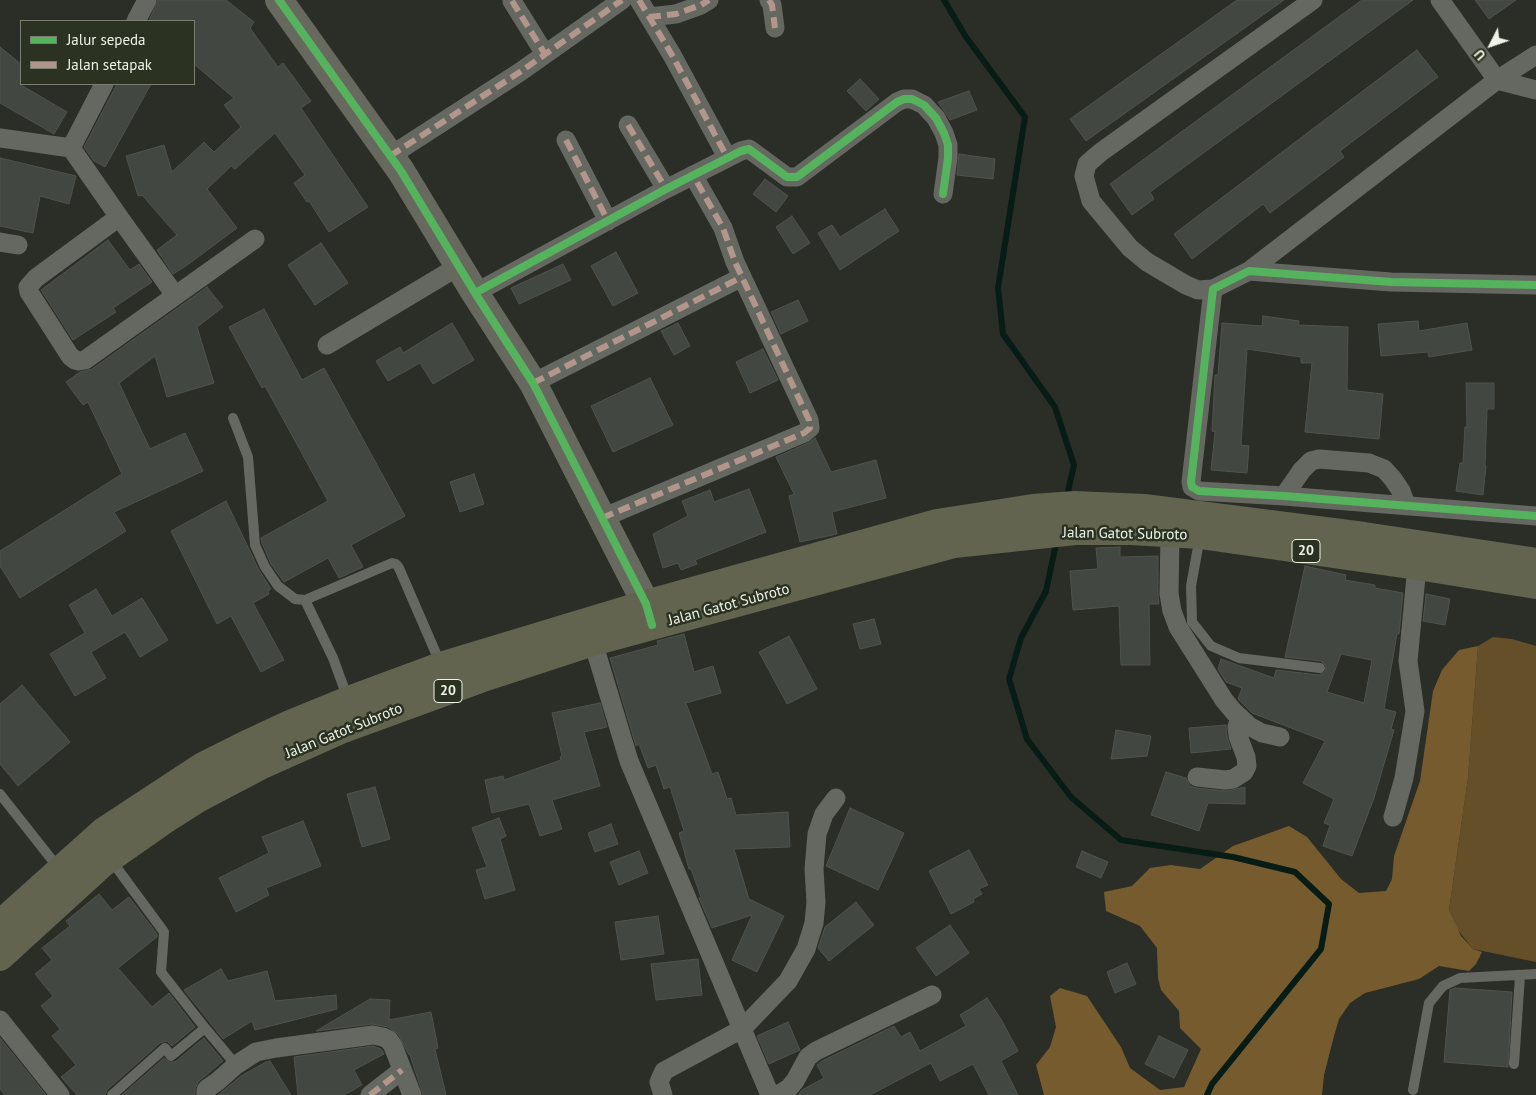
<!DOCTYPE html>
<html>
<head>
<meta charset="utf-8">
<style>
	body { margin:0 }
	#map { position:relative; width:1536px; height:1095px; overflow:hidden; background:#2b2e26; font-family:"PT Sans",sans-serif }
	canvas { display:block }
	.legend { position:absolute; left:20px; top:20px; width:175px; height:65px; box-sizing:border-box; background:#2c3222; border:1px solid #7a7f71; margin:0; padding:6px 9px; list-style:none; font-size:15px; color:#eef3e8 }
	.legend li { display:flex; align-items:center; gap:10px; height:25px }
	.legend b { width:25px; border:1px solid #7a7f71 }
	.north { position:absolute; left:1466px; top:20px; width:50px; height:50px; -webkit-text-stroke:4px #2c3222; paint-order:stroke; rotate:229deg; font-size:14px; font-weight:700; line-height:20px; text-align:center; color:#eef3e8 }
	.north::after { content:''; display:block; margin:auto; width:18px; height:22px; background:#eef3e8; clip-path:polygon(50% 0,100% 100%,50% 72%,0 100%) }
</style>
</head>
<body>
<div id="map">
<canvas width="1536" height="1095"></canvas>
<ul class="legend">
<li><b style="height:6px;background:#56b35d"></b>Jalur sepeda</li>
<li><b style="height:6px;background:#b2968c"></b>Jalan setapak</li>
</ul>
<div class="north">U</div>
</div>
<script>
const context = document.querySelector('canvas').getContext('2d');
context.lineJoin = 'round';
function fillPath(path, color) { context.fillStyle = color; context.fill(path, 'evenodd'); }
const shape = rows => new Path2D(rows.map(r => 'M' + r).join(''));
function trace(path, color, width, dash) { context.strokeStyle = color; context.lineWidth = width; context.lineCap = dash ? 'butt' : 'round'; context.setLineDash(dash || []); context.stroke(path); }
function drawText(font, color, halo, rows, align = 'center') {
  context.font = font + ' "PT Sans",sans-serif'; context.lineWidth = 5; context.setLineDash([]); context.textBaseline = 'middle'; context.strokeStyle = halo; context.fillStyle = color; for (const [text, x, y, turn = 0] of rows) {
    context.save(); context.translate(x, y); context.rotate((+turn || 0) * Math.PI / 180); context.textAlign = isNaN(turn) ? turn : align; if (halo) context.strokeText(text, 0, 0); context.fillText(text, 0, 0); context.restore();
  }
}
const green = shape([
	[1493,637,1512,639,1536,646,1536,962,1473,949,1457,929,1449,910,1468,778,1478,646]
]);
const forest = shape([
	[1478,646,1468,778,1449,910,1461,936,1473,949,1482,952,1476,964,1469,971,1439,966,1419,979,1365,993,1350,1003,1339,1019,1334,1036,1324,1075,1322,1095,1044,1095,1036,1065,1050,1047,1056,1027,1050,996,1060,988,1087,996,1121,1047,1130,1068,1160,1090,1184,1087,1201,1049,1180,1028,1179,1011,1161,990,1158,978,1157,948,1140,926,1106,911,1104,892,1132,886,1150,868,1171,865,1200,869,1233,846,1289,826,1307,837,1341,879,1359,893,1386,891,1392,879,1394,856,1420,781,1433,691,1442,670,1459,650]
]);
const stream = shape([
	[944,0,966,37,1025,117,998,288,1003,334,1055,407,1074,465,1066,500],
	[1057,539,1046,591,1021,638,1009,679,1027,739,1071,797,1121,840,1233,857,1295,872,1329,904,1321,949,1212,1084,1207,1095]
]);
const building = shape([
	[158,0,226,0,254,22,250,28,278,67,283,63,311,101,301,108,368,207,329,232,309,201,307,202,294,183,305,175,275,133,235,169,231,166,207,189,237,228,186,266,173,274,157,250,177,235,142,195,138,196,126,156,164,145,172,172,204,142,214,152,241,127,224,105,234,98,194,64,194,21,149,21,158,0],
	[1237,0,1284,0,1086,141,1070,119,1237,0],
	[1362,0,1413,0,1150,192,1154,199,1132,215,1110,184,1362,0],
	[1475,0,1516,0,1489,19,1475,0],
	[0,47,21,64,21,85,67,112,54,134,0,103,0,47],
	[1417,50,1438,77,1340,151,1344,157,1270,213,1263,204,1192,259,1174,234,1417,50],
	[860,79,879,99,866,111,847,91,860,79],
	[117,84,151,84,105,167,94,161,84,147,117,84],
	[969,91,977,110,950,120,938,102,969,91],
	[959,154,995,159,993,179,957,175,959,154],
	[0,158,76,176,69,204,40,196,33,233,0,226,0,158],
	[765,179,788,196,776,212,753,194,765,179],
	[885,209,899,231,840,270,818,233,832,225,840,237,885,209],
	[792,216,810,243,793,254,776,227,792,216],
	[108,240,127,266,130,270,139,264,152,282,113,308,116,312,73,340,41,290,108,240],
	[321,243,348,283,315,305,288,265,321,243],
	[616,252,638,293,613,306,591,266,616,252],
	[563,264,571,280,519,304,511,288,563,264],
	[207,287,223,307,197,327,214,383,167,397,155,356,119,383,150,449,185,433,203,471,114,512,126,531,20,598,0,566,0,551,122,474,88,402,83,405,66,382,80,372,92,369,207,287],
	[798,300,808,321,781,334,771,312,798,300],
	[264,309,302,380,324,368,405,516,351,545,363,567,339,578,328,558,284,582,271,564,262,543,261,538,328,501,265,386,262,388,229,327,264,309],
	[1263,316,1299,321,1298,325,1348,327,1347,390,1383,394,1379,439,1305,432,1312,363,1301,363,1301,357,1247,349,1241,445,1249,446,1247,473,1211,470,1215,432,1212,431,1215,375,1218,375,1222,323,1262,326,1263,316],
	[1418,321,1419,331,1467,323,1472,350,1429,357,1428,352,1381,356,1378,324,1418,321],
	[452,323,474,360,433,384,420,363,388,381,376,361,400,347,403,353,452,323],
	[678,323,690,346,674,355,661,331,678,323],
	[763,349,778,380,750,393,736,362,763,349],
	[650,378,673,425,613,452,591,406,650,378],
	[1466,383,1494,383,1494,409,1487,409,1485,466,1486,466,1483,495,1456,491,1460,463,1463,463,1465,427,1467,427,1466,383],
	[815,438,831,472,876,460,886,498,832,512,837,534,800,542,789,496,794,494,776,457,808,443,815,438],
	[474,474,484,504,460,512,450,482,474,474],
	[749,489,766,532,695,560,697,564,681,570,678,563,663,568,653,534,688,516,682,501,710,490,714,502,749,489],
	[226,501,259,570,271,589,268,591,269,594,253,603,284,660,261,672,231,616,217,624,171,531,226,501],
	[1120,547,1120,557,1158,556,1158,594,1159,604,1149,604,1150,665,1121,665,1119,606,1073,610,1070,571,1098,569,1096,548,1120,547],
	[1305,566,1346,575,1345,580,1375,585,1375,588,1403,593,1399,634,1397,634,1384,709,1396,712,1391,729,1394,730,1374,798,1352,856,1323,846,1330,825,1324,823,1334,799,1303,783,1325,741,1252,713,1238,699,1242,688,1226,682,1218,669,1221,659,1274,678,1276,670,1319,675,1325,672,1326,666,1321,661,1285,657,1305,566],
	[1341,654,1372,660,1364,703,1327,692,1341,654],
	[96,589,112,616,142,598,168,640,140,657,125,632,91,652,106,678,75,696,50,654,85,633,69,605,96,589],
	[1426,594,1450,599,1445,625,1423,621,1426,594],
	[874,619,881,644,860,649,853,624,874,619],
	[684,634,694,672,713,666,721,693,686,703,712,774,718,772,727,799,731,798,736,815,788,812,790,847,734,849,749,899,784,916,757,972,732,960,752,915,712,928,699,898,701,897,691,869,689,869,679,833,684,831,670,787,664,789,656,765,648,768,639,744,636,746,610,658,658,645,657,641,684,634],
	[789,636,817,689,787,704,759,652,789,636],
	[22,685,70,742,18,786,0,764,0,704,22,685],
	[600,703,607,727,584,732,600,786,552,800,562,829,540,836,529,804,492,813,485,780,503,776,504,780,561,760,560,757,562,756,552,713,600,703],
	[1226,725,1227,737,1231,749,1191,753,1189,728,1226,725],
	[1116,730,1151,736,1147,756,1111,759,1116,730],
	[1166,772,1186,778,1190,786,1196,788,1226,791,1245,787,1245,804,1208,803,1199,831,1151,815,1166,772],
	[375,787,390,839,362,847,347,794,375,787],
	[850,808,904,833,878,890,826,866,850,808],
	[499,818,506,836,500,839,515,890,485,899,476,870,487,867,472,828,499,818],
	[303,821,321,866,266,888,269,895,236,912,219,878,269,853,262,837,303,821],
	[611,824,618,844,595,852,588,833,611,824],
	[969,850,988,885,979,889,982,894,973,899,974,902,951,914,929,871,969,850],
	[639,851,648,873,619,885,610,862,639,851],
	[1082,851,1108,862,1101,878,1076,867,1082,851],
	[99,894,112,910,129,897,157,934,157,937,118,968,152,1007,169,993,195,1027,172,1046,167,1041,160,1043,107,1090,105,1095,77,1095,61,1077,76,1065,52,1036,60,1029,41,1006,53,996,35,974,52,960,42,948,70,926,66,921,99,894],
	[856,902,874,925,829,961,818,948,825,927,856,902],
	[658,916,664,954,621,960,615,922,658,916],
	[950,925,969,953,936,976,916,948,950,925],
	[698,959,702,995,656,1000,651,964,698,959],
	[1127,963,1136,984,1115,993,1107,972,1127,963],
	[221,969,228,981,267,971,275,1001,336,995,337,1009,255,1030,252,1021,223,1039,184,990,221,969],
	[1455,988,1512,992,1508,1067,1444,1062,1450,990,1455,988],
	[987,998,1002,1021,1018,1051,1001,1061,1018,1095,989,1095,973,1064,940,1081,931,1063,870,1095,798,1095,802,1090,824,1078,817,1065,822,1061,894,1026,901,1037,910,1032,920,1051,966,1026,960,1015,987,998],
	[370,999,390,1000,389,1020,431,1012,438,1048,435,1049,446,1095,423,1095,410,1055,409,1055,398,1034,388,1027,372,1024,316,1031,370,999],
	[788,1022,800,1050,769,1064,757,1036,788,1022],
	[1159,1036,1188,1050,1174,1078,1145,1064,1159,1036],
	[0,1038,46,1095,5,1095,0,1089,0,1038],
	[204,1038,223,1061,198,1082,195,1089,195,1095,122,1095,164,1058,169,1062,175,1062,204,1038],
	[373,1046,381,1049,384,1054,354,1070,362,1085,344,1095,298,1095,294,1057,373,1046],
	[270,1061,291,1095,218,1095,241,1076,266,1062,270,1061]
]);
const lane = shape([
	[233,418,248,457,255,545,265,567,278,586,295,599,305,600],
	[1200,536,1191,586,1192,622,1211,646,1239,658,1320,668],
	[348,699,333,658,305,600,392,563,396,564,399,568,441,665],
	[0,794,60,870],
	[111,860,164,932,161,972,205,1028,171,1056,165,1048,112,1095],
	[205,1028,236,1065],
	[1514,1064,1520,976],
	[1413,1090,1429,1003,1443,986,1460,978,1536,974]
]);
const street = shape([
	[639,0,672,55,727,157],
	[769,0,772,5,775,28],
	[1440,0,1497,80,1536,90],
	[512,1,545,54],
	[649,17,676,14,701,5,709,0],
	[136,21,147,0],
	[628,125,666,189],
	[0,138,71,148,104,84],
	[566,140,608,221],
	[71,148,119,217,36,278,28,287,29,292,70,356,75,360,79,361,85,360,255,239],
	[390,156,520,72,622,0],
	[119,217,175,295],
	[0,242,18,245],
	[1249,271,1497,80,1536,55],
	[1536,285,1391,282,1249,271,1213,289,1191,482,1192,487,1199,491,1284,496,1536,516],
	[1213,289,1198,290,1186,285,1147,262,1130,248,1091,201,1084,176,1087,164,1101,152,1313,0],
	[475,293,666,189,741,151,749,149,787,177,797,177,897,102,904,99,912,99,924,105,936,118,944,133,948,145,948,158,943,194],
	[327,345,459,266],
	[533,383,742,277],
	[1284,496,1302,470,1311,461,1319,459,1369,463,1384,469,1393,479,1401,491,1406,505],
	[602,518,804,433,810,428,809,420,735,262,723,228,693,175],
	[1170,533,1169,594,1172,611,1178,627,1224,700,1234,712,1249,726,1262,733,1280,737],
	[593,642,629,761,742,1029,664,1071,659,1082,663,1095],
	[1197,777,1225,780,1233,779,1244,772,1247,766,1246,757,1238,736,1237,727,1240,717],
	[1393,817,1404,778,1415,711,1408,661,1417,566],
	[0,1020,60,1095],
	[206,1095,206,1090,208,1088,218,1081,236,1065,256,1052,276,1048,373,1035,383,1037,389,1040,393,1046,412,1095],
	[370,1095,402,1070],
	[770,1095,742,1029,788,981,806,949,814,923,816,902,814,869,817,834,824,814,836,798],
	[778,1095,789,1088,795,1081,808,1057,816,1051,932,995]
]);
const secondary = shape([
	[279,0,401,171,475,293,533,383,646,604]
]);
const highway = shape([
	[0,924,104,831,203,766,245,745,290,724,349,700,441,666,646,604,937,523,1033,508,1075,505,1144,508,1364,536,1536,562],
	[0,957,103,863,163,821,199,798,260,766,343,729,480,679,593,642,954,544,1075,531,1131,531,1200,535,1417,566,1536,585]
]);
const quiet = shape([
	[639,0,672,55,727,157],
	[769,0,772,5,775,28],
	[512,1,545,54],
	[649,17,676,14,701,5,709,0],
	[628,125,666,189],
	[566,140,608,221],
	[390,156,520,72,622,0],
	[533,383,742,277],
	[602,518,804,433,810,428,809,420,735,262,723,228,693,175,695,174],
	[370,1095,402,1070]
]);
const cycleway = shape([
	[279,0,401,171,475,293,533,383,646,604,652,625],
	[1536,285,1391,282,1249,271,1213,289,1191,482,1192,487,1199,491,1284,496,1536,516],
	[475,293,666,189,741,151,749,149,787,177,797,177,897,102,904,99,912,99,924,105,936,118,944,133,948,145,948,158,943,194]
]);
const shields = [
	[1306,551,28],
	[448,691,28]
];
const shieldNames = [
	["20",1306,551],
	["20",448,691]
];
const streetNames = [
	["Jalan Gatot Subroto",1125,534,1],
	["Jalan Gatot Subroto",729,605,-15],
	["Jalan Gatot Subroto",344,731,-22]
];
fillPath(green, '#654f29');
fillPath(forest, '#765b2f');
trace(stream, '#081c16', 6);
fillPath(building, '#424741');
trace(building, '#4f534d', 1);
trace(lane, '#656861', 10);
trace(street, '#656861', 19);
trace(secondary, '#67695e', 28);
trace(highway, '#626450', 28);
trace(quiet, '#b2968c', 6, [12, 6]);
trace(cycleway, '#56b35d', 8);
for (const [x, y, w] of shields) { const box = new Path2D(); box.roundRect(x - w / 2, y - 11.5, w, 23, 4); context.fillStyle = '#2c3222'; context.fill(box); trace(box, '#eef3e8', 1); }
drawText('bold 14px', '#eef3e8', null, shieldNames);
drawText('15px', '#eef3e8', '#2c3222', streetNames);
</script>
</body>
</html>
